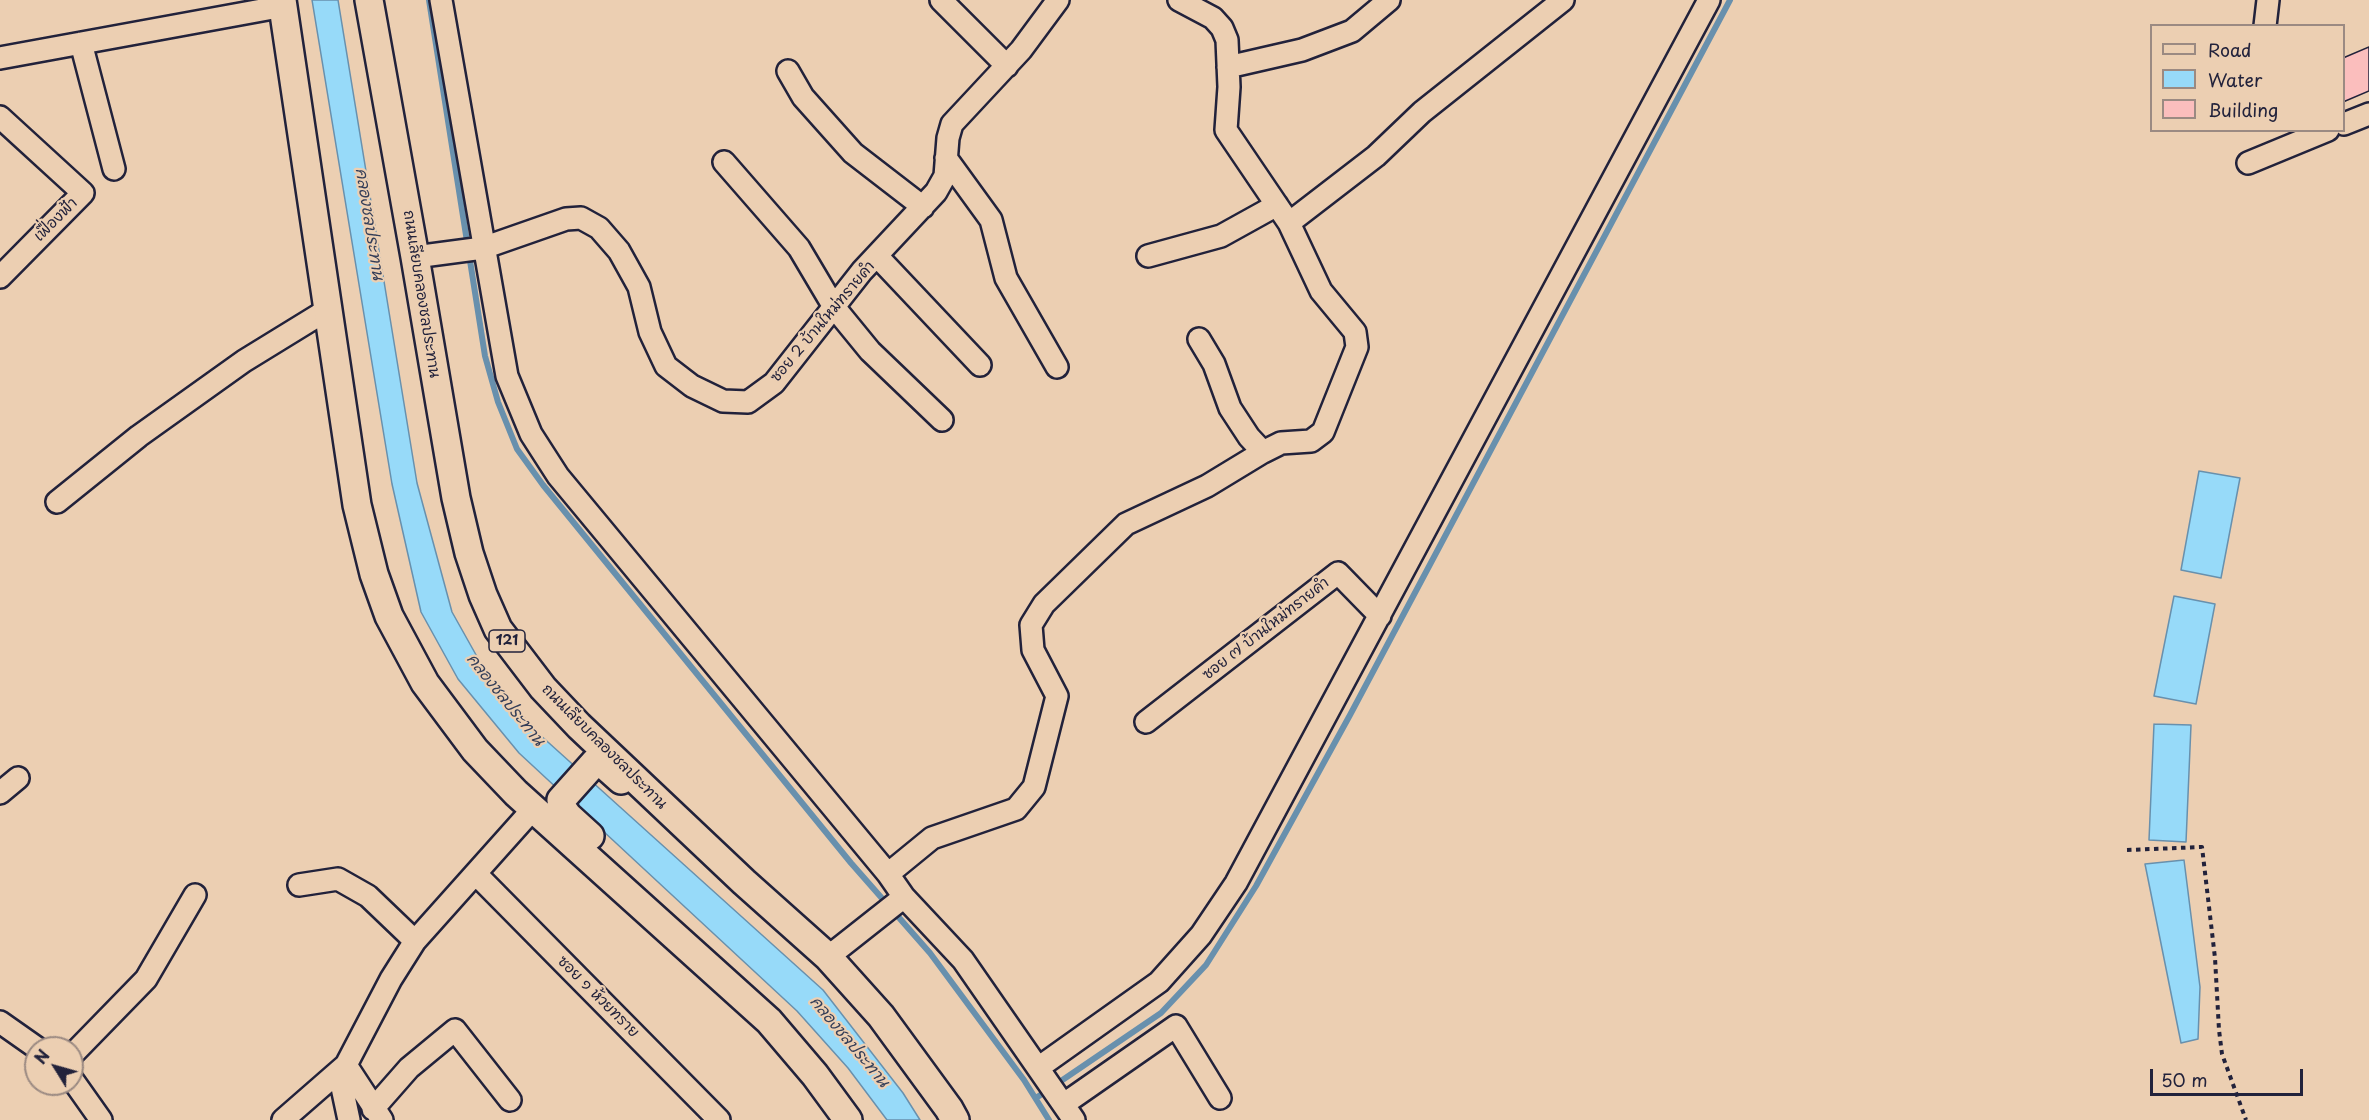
<!DOCTYPE html>
<html>
<head>
<meta charset="utf-8">
<style>
	body { margin:0 }
	#map { position:relative; width:2369px; height:1120px; overflow:hidden; background:#eccfb2; font-family:"Playpen Sans",sans-serif }
	canvas { display:block }
	.legend { position:absolute; left:2150px; top:24px; width:195px; height:108px; box-sizing:border-box; background:#eccfb2; border:2px solid #9b8a82; margin:0; padding:8px 10px; list-style:none; font-size:18px; color:#22223b }
	.legend li { display:flex; align-items:center; gap:12px; height:30px }
	.legend b { width:30px; border:2px solid #9b8a82 }
	.north { position:absolute; left:24px; top:1036px; width:60px; height:60px; box-sizing:border-box; background:#eccfb2; border:2px solid #9b8a82; border-radius:50%; rotate:307deg; font-size:16px; font-weight:700; line-height:24px; text-align:center; color:#22223b }
	.north::after { content:''; display:block; margin:auto; width:21px; height:27px; background:#22223b; clip-path:polygon(50% 0,100% 100%,50% 72%,0 100%) }
	.scale { position:absolute; left:2150px; top:1069px; width:153px; height:27px; box-sizing:border-box; border:3px solid #22223b; border-top:0; padding-left:8px; font-size:18px; line-height:21px; white-space:nowrap; color:#22223b; -webkit-text-stroke:4px #eccfb2; paint-order:stroke }
</style>
</head>
<body>
<div id="map">
<canvas width="2369" height="1120"></canvas>
<ul class="legend">
<li><b style="height:8px;background:#eccfb2"></b>Road</li>
<li><b style="height:16px;background:#97daf9"></b>Water</li>
<li><b style="height:16px;background:#fbbebd"></b>Building</li>
</ul>
<div class="north">N</div>
<div class="scale">50 m</div>
</div>
<script>
const context = document.querySelector('canvas').getContext('2d');
context.lineJoin = 'round';
function fillPath(path, color) { context.fillStyle = color; context.fill(path, 'evenodd'); }
const shape = rows => new Path2D(rows.map(r => 'M' + r).join(''));
function trace(path, color, width, dash) { context.strokeStyle = color; context.lineWidth = width; context.lineCap = dash ? 'butt' : 'round'; context.setLineDash(dash || []); context.stroke(path); }
function drawText(font, color, halo, rows, align = 'center') {
  context.font = font + ' "Playpen Sans","Playpen Sans Thai",sans-serif'; context.lineWidth = 4.5; context.setLineDash([]); context.textBaseline = 'middle'; context.strokeStyle = halo; context.fillStyle = color; for (const [text, x, y, turn = 0] of rows) {
    context.save(); context.translate(x, y); context.rotate((+turn || 0) * Math.PI / 180); context.textAlign = isNaN(turn) ? turn : align; if (halo) context.strokeText(text, 0, 0); context.fillText(text, 0, 0); context.restore();
  }
}
const water = shape([
	[312,0,338,0,417,483,452,612,489,678,539,734,823,990,903,1093,920,1120,887,1120,848,1068,797,1011,519,753,458,679,421,612,392,484,312,0],
	[2199,471,2240,478,2221,578,2181,570,2199,471],
	[2174,596,2215,604,2196,704,2154,696,2174,596],
	[2154,724,2191,725,2186,842,2149,840,2154,724],
	[2184,860,2200,987,2198,1039,2181,1043,2145,864,2184,860]
]);
const stream = shape([
	[429,0,485,356,498,402,517,449,543,485,851,863,930,953,1024,1080,1049,1120],
	[1036,1098,1161,1013,1206,965,1256,886,1350,715,1730,0]
]);
const building = shape([
	[2369,47,2369,91,2343,102,2343,58,2369,47]
]);
const path = shape([
	[2127,850,2202,847,2215,958,2219,1030,2222,1054,2246,1120]
]);
const minor = shape([
	[441,0,507,376,531,434,558,476,888,874,904,897,963,960,1074,1120],
	[941,0,1007,66],
	[2265,26,2268,0],
	[81,43,114,169],
	[0,58,284,6],
	[1228,67,1302,50,1352,31,1389,0],
	[788,71,803,97,853,153,923,207],
	[0,117,83,193,0,277],
	[2344,124,2369,114],
	[946,158,991,220,1006,278,1057,367],
	[724,162,799,248,834,307,870,351,942,420],
	[2248,163,2328,130],
	[1289,223,1376,156,1422,112,1563,0],
	[877,256,980,365],
	[1148,256,1221,236,1277,205],
	[415,257,483,248,566,219,581,218,599,228,619,251,639,287,650,332,666,366,692,386,723,401,748,402,774,383,862,271,936,192,945,176,948,138,952,124,1021,50,1058,0],
	[1199,339,1214,364,1230,408,1249,437,1263,452],
	[57,502,139,436,244,361,327,310],
	[1146,722,1338,573,1380,616],
	[0,793,18,778],
	[476,874,719,1120],
	[888,874,932,838,1016,809,1034,787,1057,696,1033,650,1031,625,1044,604,1126,524,1207,486,1263,452,1281,443,1311,441,1323,432,1357,347,1355,332,1321,291,1289,223,1226,130,1229,87,1227,40,1222,28,1213,18,1179,0],
	[299,885,338,879,368,896,415,941],
	[828,957,904,897],
	[0,1022,37,1048],
	[72,1055,146,979,195,895],
	[346,1065,382,1120],
	[1038,1068,1159,982,1201,935,1236,883,1709,0],
	[339,1073,349,1120],
	[72,1079,101,1120],
	[1064,1104,1176,1026,1220,1098],
	[373,1109,409,1068,455,1030,510,1100],
	[283,1120,346,1065,391,979,415,941,533,809]
]);
const major = shape([
	[282,0,357,505,374,574,389,616,425,683,475,750,516,793,769,1021,815,1075,848,1120],
	[369,0,415,257,456,498,469,553,483,595,498,629,543,688,579,726,744,882,828,957,881,1016,949,1109,955,1120],
	[590,836,568,816,563,809,561,800,595,762,603,764,621,780]
]);
const shields = [
	[507,641,36]
];
const shieldNames = [
	["121",507,641]
];
const streetNames = [
	["เฟื่องฟ้า",56,220,-45],
	["ถนนเลียบคลองชลประทาน",421,294,81],
	["ซอย 2 บ้านใหม่ทรายคำ",823,322,-50],
	["ซอย ๗ บ้านใหม่ทรายคำ",1266,629,-38],
	["ถนนเลียบคลองชลประทาน",604,747,45],
	["ซอย ๑ ห้วยทราย",598,997,45]
];
const waterNames = [
	["คลองชลประทาน",369,224,81],
	["คลองชลประทาน",505,700,51],
	["คลองชลประทาน",849,1042,50]
];
fillPath(water, '#97daf9');
trace(water, '#6890ad', 1.5);
trace(stream, '#6890ad', 6);
fillPath(building, '#fbbebd');
trace(building, '#22223b', 1.5);
trace(minor, '#22223b', 26);
trace(major, '#22223b', 32);
trace(path, '#22223b', 4, [4.5, 4.5]);
trace(minor, '#eccfb2', 21);
trace(major, '#eccfb2', 27);
for (const [x, y, w] of shields) { const box = new Path2D(); box.roundRect(x - w / 2, y - 11, w, 22, 4.5); context.fillStyle = '#eccfb2'; context.fill(box); trace(box, '#22223b', 1.5); }
drawText('bold 14px', '#22223b', null, shieldNames);
drawText('15px', '#22223b', '#eccfb2', streetNames);
drawText('italic 16px', '#343e58', '#eccfb2', waterNames);
</script>
</body>
</html>
